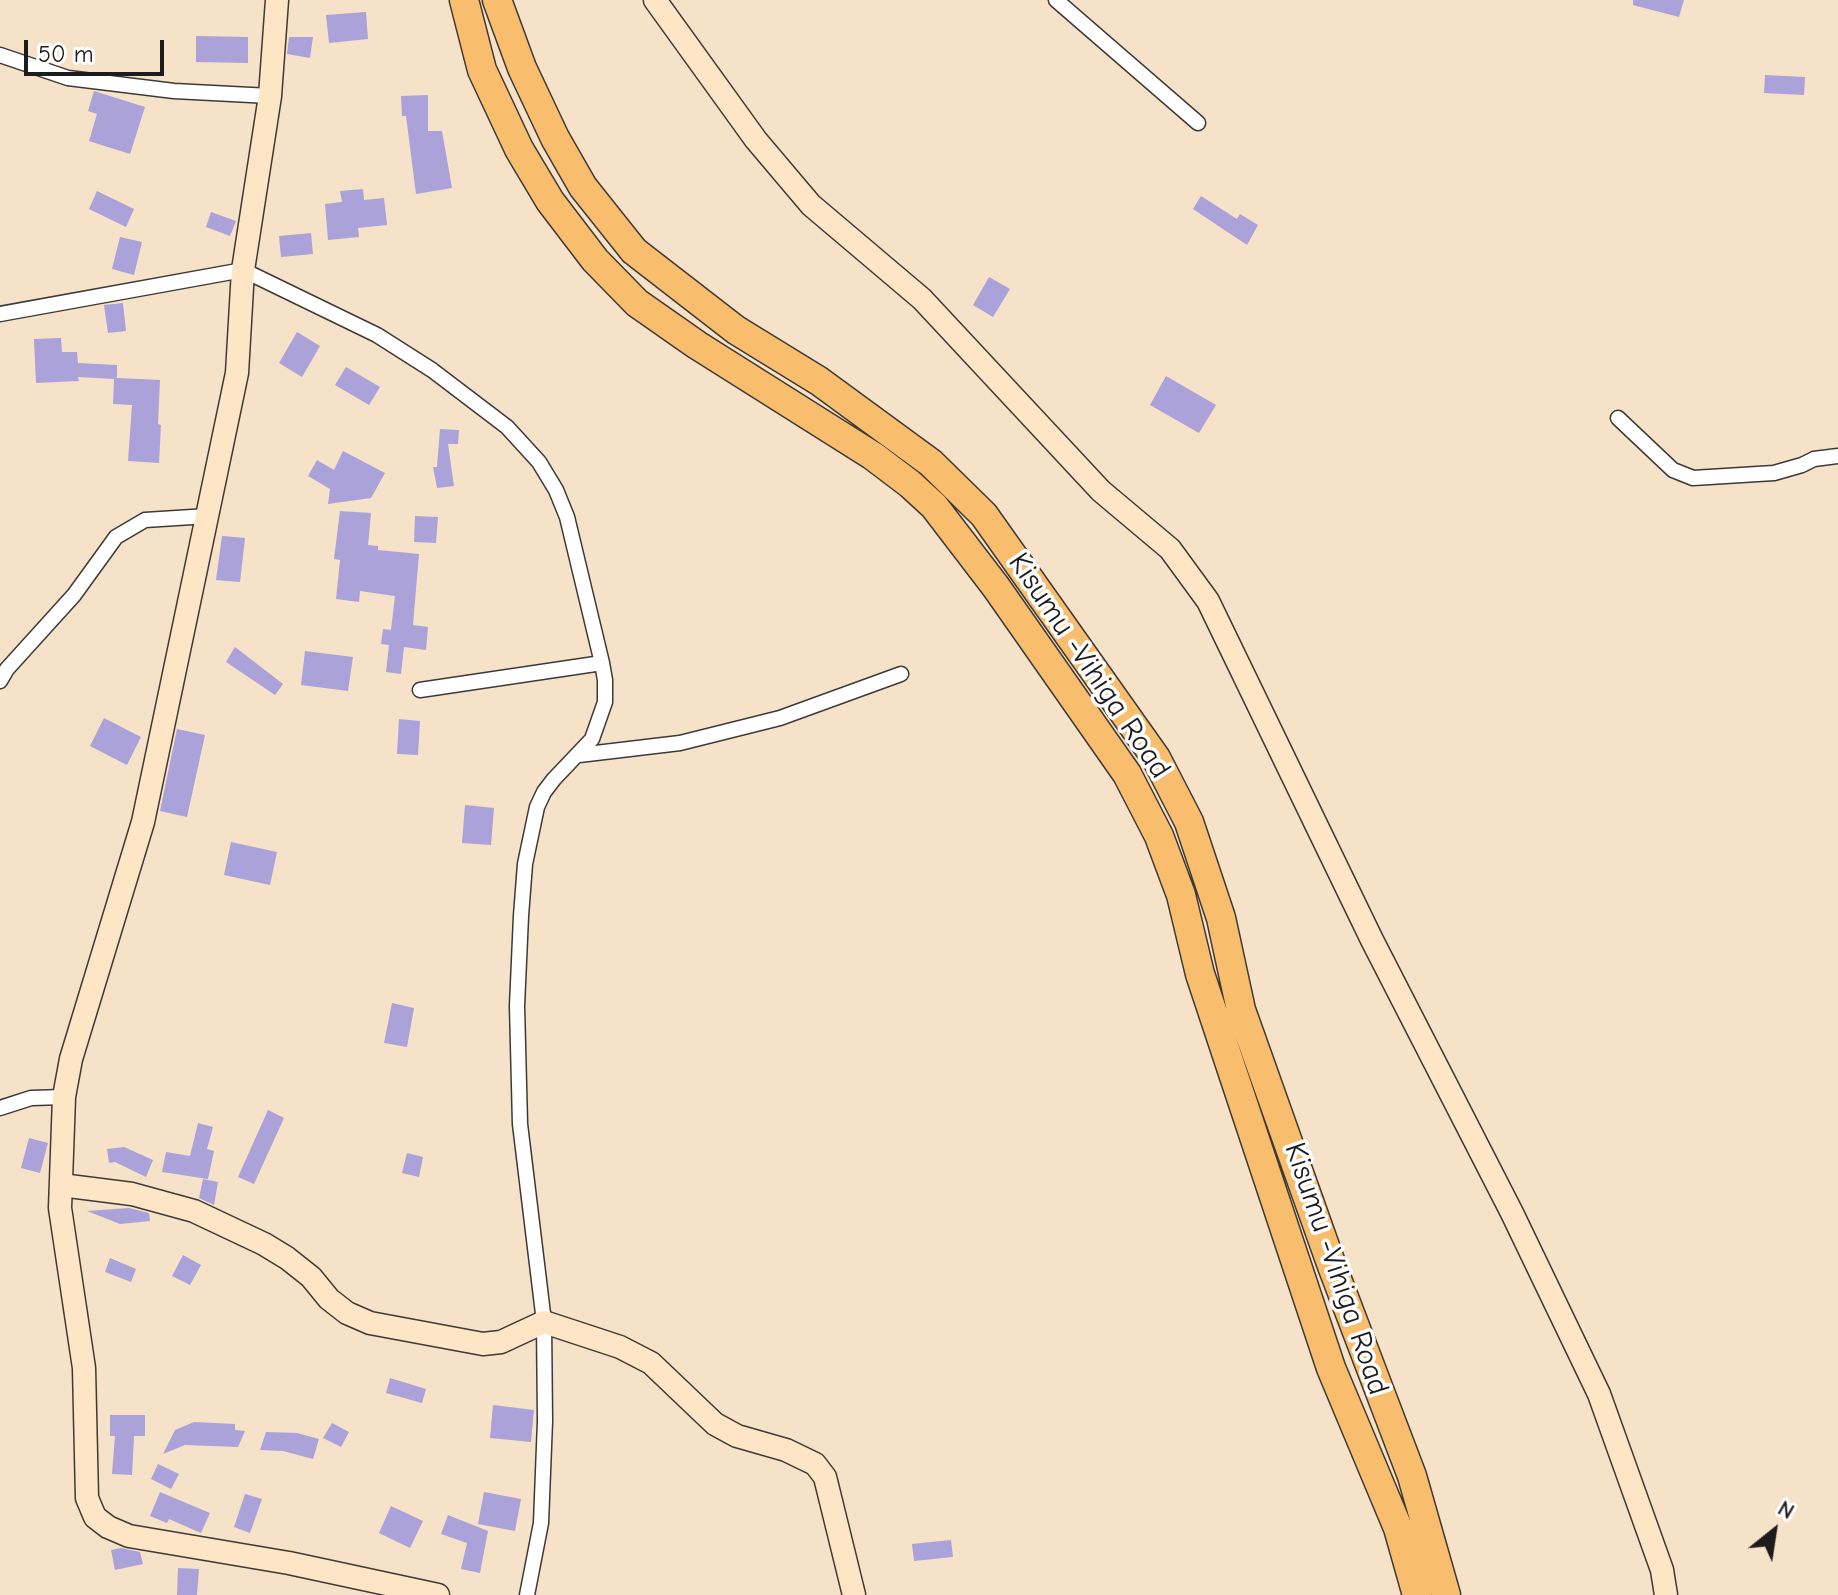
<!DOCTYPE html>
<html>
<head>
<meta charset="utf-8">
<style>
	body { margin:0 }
	#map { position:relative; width:1838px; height:1595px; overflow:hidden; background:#f6e1c9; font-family:"Comic Neue",sans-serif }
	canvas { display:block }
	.north { position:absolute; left:1734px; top:1491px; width:80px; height:80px; -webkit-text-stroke:6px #fff; paint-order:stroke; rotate:30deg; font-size:22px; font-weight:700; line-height:32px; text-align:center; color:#1c1c1c }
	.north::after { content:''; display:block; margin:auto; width:28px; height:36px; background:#1c1c1c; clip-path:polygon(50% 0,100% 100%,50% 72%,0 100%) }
	.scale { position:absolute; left:24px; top:40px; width:140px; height:36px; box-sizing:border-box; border:4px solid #1c1c1c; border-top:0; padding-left:10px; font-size:24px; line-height:28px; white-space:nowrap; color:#1c1c1c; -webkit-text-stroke:6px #fff; paint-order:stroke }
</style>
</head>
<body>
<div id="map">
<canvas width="1838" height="1595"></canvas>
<div class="north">N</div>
<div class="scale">50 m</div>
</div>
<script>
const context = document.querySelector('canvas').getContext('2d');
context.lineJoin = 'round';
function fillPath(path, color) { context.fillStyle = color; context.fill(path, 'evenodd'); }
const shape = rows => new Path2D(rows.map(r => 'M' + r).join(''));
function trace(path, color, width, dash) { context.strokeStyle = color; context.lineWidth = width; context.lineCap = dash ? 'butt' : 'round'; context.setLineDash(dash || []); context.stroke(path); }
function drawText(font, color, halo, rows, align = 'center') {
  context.font = font + ' "Comic Neue",sans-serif'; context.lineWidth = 7; context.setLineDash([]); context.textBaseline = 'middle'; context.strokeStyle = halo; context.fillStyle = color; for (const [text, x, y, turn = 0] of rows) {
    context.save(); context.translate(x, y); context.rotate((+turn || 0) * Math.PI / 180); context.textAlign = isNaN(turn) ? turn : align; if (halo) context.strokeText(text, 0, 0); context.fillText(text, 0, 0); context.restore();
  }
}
const building = shape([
	[1633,0,1684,0,1679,17,1633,5],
	[366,12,368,39,329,43,326,15],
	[196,36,248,37,248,63,196,62],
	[289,37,313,37,310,58,287,54],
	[1765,75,1805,77,1804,95,1764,93],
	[94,91,145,107,130,154,89,141,97,114,88,111],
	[428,95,428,131,442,131,452,188,416,194,406,116,402,116,401,96],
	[363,189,364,200,384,198,387,225,358,228,359,237,328,240,325,204,342,202,340,191],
	[97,191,134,209,126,227,89,209],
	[1201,196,1237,219,1240,214,1258,225,1247,245,1193,209],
	[211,212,236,221,230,236,206,227],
	[311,233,313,254,281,257,279,236],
	[120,237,142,242,134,275,112,269],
	[989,277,1010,289,993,317,973,305],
	[123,303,126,331,108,333,104,305],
	[297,332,320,346,302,377,279,363],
	[61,338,62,352,77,352,78,363,117,365,117,378,160,380,158,424,161,425,159,463,128,461,132,405,113,404,114,379,78,377,79,381,36,383,34,339],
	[346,367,380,387,369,405,335,385],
	[1166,376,1216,405,1199,433,1150,405],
	[440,429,459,430,458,444,448,444,454,486,437,488,433,467,437,467],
	[343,451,385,473,371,498,328,504,330,489,308,476,317,460,334,470],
	[340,511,371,513,368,545,378,546,378,550,419,554,413,625,428,627,426,650,404,647,401,674,386,672,389,645,381,644,383,629,391,630,395,596,360,591,359,602,336,599,340,560,334,559],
	[415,516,438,517,436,543,414,542],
	[222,536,245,538,240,582,216,580],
	[235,647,283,684,275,695,226,662],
	[305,651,353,657,348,691,301,685],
	[104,718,141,737,127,765,90,746],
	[399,719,420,721,418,755,397,754],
	[177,729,205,735,187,817,160,811],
	[465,805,494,808,491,845,462,843],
	[231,842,277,852,270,885,224,875],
	[392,1003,414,1008,407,1047,384,1043],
	[268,1110,284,1118,254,1184,238,1177],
	[198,1123,213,1127,207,1149,214,1151,208,1179,162,1172,166,1152,190,1156],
	[29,1138,48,1143,40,1173,21,1168],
	[124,1147,153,1160,146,1177,115,1162,109,1163,107,1149],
	[407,1153,423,1157,419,1177,402,1173],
	[203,1179,218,1182,214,1205,199,1198],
	[129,1208,149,1213,150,1221,120,1224,87,1211],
	[183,1255,201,1265,190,1285,172,1276],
	[110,1258,136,1269,131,1282,105,1272],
	[390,1378,426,1389,422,1403,386,1393],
	[493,1405,534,1410,531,1442,490,1438],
	[110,1415,145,1415,145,1436,134,1436,132,1475,112,1474,115,1436,110,1436],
	[194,1422,235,1424,235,1430,245,1431,238,1447,185,1445,163,1454,175,1430],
	[332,1423,349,1432,341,1447,323,1438],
	[266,1432,297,1433,319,1439,313,1459,283,1451,260,1450],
	[158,1464,179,1474,171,1489,151,1479],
	[160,1492,210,1513,201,1533,169,1519,167,1523,150,1516],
	[484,1492,521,1499,515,1531,478,1524],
	[245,1494,262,1499,250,1533,234,1527],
	[391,1506,423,1521,410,1548,379,1533],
	[448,1515,488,1531,480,1573,461,1569,467,1543,441,1534],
	[951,1540,953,1557,914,1561,912,1544],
	[121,1548,140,1552,143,1564,115,1570,111,1550],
	[178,1568,199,1569,197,1595,177,1595]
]);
const street = shape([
	[1056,0,1198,123],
	[0,55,68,78,174,91,270,96],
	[0,314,243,270,377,335,432,370,507,427,539,462,556,490,567,517,602,663,605,680,605,702,592,739,554,779,544,792,537,807,525,864,521,916,517,1006,520,1124,544,1322,545,1421,541,1523,527,1595],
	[1618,418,1673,470,1693,478,1774,473,1802,465,1814,459,1838,456],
	[0,681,7,669,74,595,116,537,145,520,208,516],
	[420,690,602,663],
	[579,755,680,743,780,718,901,674],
	[0,1108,31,1098,64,1097]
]);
const secondary = shape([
	[277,0,270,96,243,270,237,373,143,822,71,1059,64,1097,60,1208,84,1368,87,1498,95,1517,108,1527,129,1536,289,1563,438,1595],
	[655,0,756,140,811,205,922,299,1101,491,1170,549,1208,601,1372,940,1512,1213,1599,1394,1662,1570,1666,1595],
	[61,1185,132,1194,194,1211,264,1244,287,1258,311,1277,329,1299,347,1313,370,1323,483,1344,501,1342,544,1322,620,1347,651,1363,715,1424,737,1436,786,1450,815,1464,825,1477,854,1595]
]);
const highway = shape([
	[464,0,482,70,519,149,550,201,595,260,637,303,697,345,873,456,910,484,934,506,996,587,1127,774,1159,836,1181,895,1200,974,1331,1368,1398,1528,1417,1595],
	[497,0,522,68,555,138,583,187,634,251,736,330,819,381,931,463,984,515,1156,758,1189,822,1221,918,1241,1010,1332,1266,1412,1476,1446,1595]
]);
const streetNames = [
	["Kisumu -Vihiga Road",1089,666,56],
	["Kisumu -Vihiga Road",1336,1269,71]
];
fillPath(building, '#aaa2d8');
trace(street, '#3d3a36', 17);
trace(secondary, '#3d3a36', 25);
trace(highway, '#3d3a36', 31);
trace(street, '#fff', 14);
trace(secondary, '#fde5c5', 22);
trace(highway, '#f9be6d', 28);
drawText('30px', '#1c1c1c', '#fff', streetNames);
</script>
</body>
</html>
